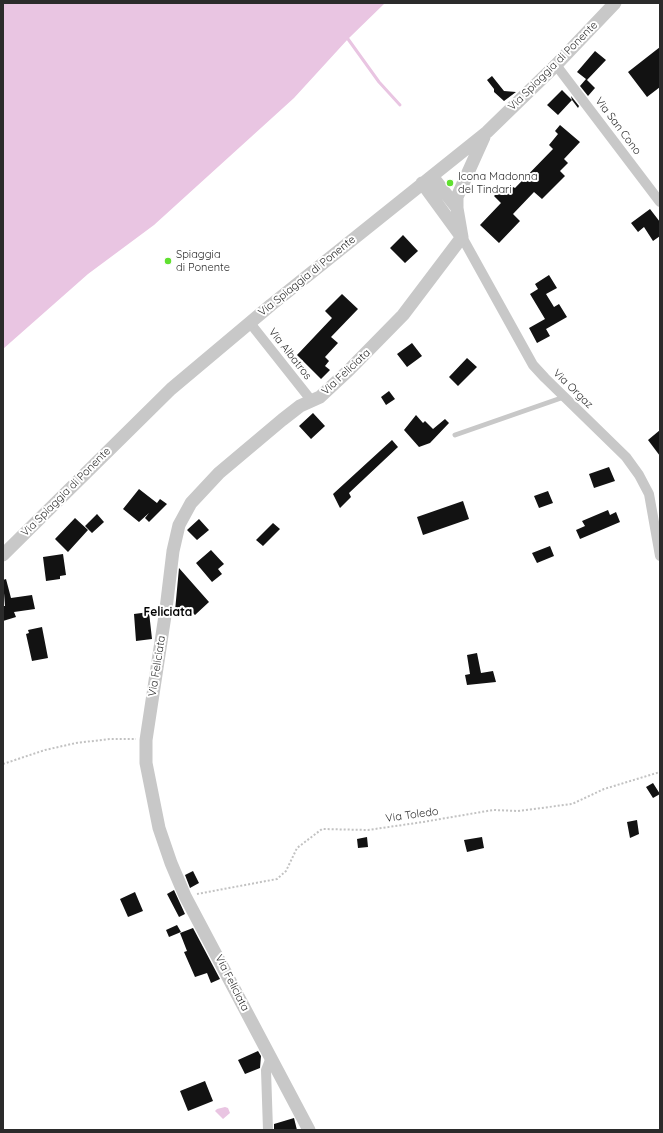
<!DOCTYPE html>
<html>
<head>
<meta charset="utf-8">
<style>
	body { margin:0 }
	#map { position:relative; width:663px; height:1133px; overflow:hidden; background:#fff; font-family:Quicksand,sans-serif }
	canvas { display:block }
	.frame { position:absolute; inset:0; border:4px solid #2b2b2b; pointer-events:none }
</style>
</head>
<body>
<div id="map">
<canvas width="663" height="1133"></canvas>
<div class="frame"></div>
</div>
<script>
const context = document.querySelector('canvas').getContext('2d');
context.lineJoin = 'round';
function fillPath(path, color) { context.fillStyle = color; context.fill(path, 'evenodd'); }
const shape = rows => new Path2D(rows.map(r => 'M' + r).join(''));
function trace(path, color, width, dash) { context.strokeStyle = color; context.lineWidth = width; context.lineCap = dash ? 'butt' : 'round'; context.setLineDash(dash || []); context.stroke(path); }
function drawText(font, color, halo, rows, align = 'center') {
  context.font = font + ' Quicksand,sans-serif'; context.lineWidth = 4; context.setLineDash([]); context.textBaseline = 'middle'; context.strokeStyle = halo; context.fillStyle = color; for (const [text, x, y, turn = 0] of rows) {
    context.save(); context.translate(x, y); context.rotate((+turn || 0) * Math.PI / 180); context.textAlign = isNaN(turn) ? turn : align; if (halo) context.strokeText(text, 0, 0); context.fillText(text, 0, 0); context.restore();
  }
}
const water = shape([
	[3,3,385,3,348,39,294,98,154,225,88,274,3,349],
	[225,1107,228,1108,230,1113,223,1119,215,1111,217,1109]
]);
const stream = shape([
	[348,39,379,82,400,105]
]);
const building = shape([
	[660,47,660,87,647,97,628,72],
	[595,51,606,60,587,80,595,88,588,96,580,86,586,79,577,72],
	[492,76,504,91,516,92,504,101,494,92,494,89,487,80],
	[562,90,572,100,571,96,579,106,578,108,572,100,558,115,547,105],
	[560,125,580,142,564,159,568,163,560,171,565,176,542,199,534,192,513,214,520,221,499,243,480,225,501,203,494,196,502,188,508,193,513,187,515,188,553,149,549,145,558,134,555,131],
	[650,209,660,222,660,236,653,241,644,227,638,232,631,223],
	[403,235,418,251,405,263,390,248],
	[549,275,557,288,546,294,554,307,559,304,567,317,546,329,550,336,537,343,529,328,545,319,530,294,538,289,535,284],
	[342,294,358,309,331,337,338,343,325,357,329,361,325,366,330,370,321,379,297,355,332,318,325,311],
	[412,343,422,356,407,367,397,354],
	[467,358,477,367,458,386,449,377],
	[389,391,395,399,386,405,381,397],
	[313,413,325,426,311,439,299,426],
	[416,415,423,423,425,421,433,429,445,419,449,423,430,443,419,447,404,430],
	[660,430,660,456,648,440],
	[392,440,398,447,349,493,351,497,340,508,333,494],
	[609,467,615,481,594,488,589,474],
	[139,489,157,503,160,499,167,504,149,522,145,518,149,513,139,522,123,509],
	[548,491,553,503,539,508,534,496],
	[463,501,469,519,423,535,417,517],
	[608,510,610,515,616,512,620,522,580,539,576,530,585,526,582,521],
	[97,514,104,522,92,533,85,526],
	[75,518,88,530,68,552,55,539],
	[199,519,209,530,197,540,187,530],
	[273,523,280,529,263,546,256,540],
	[550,546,554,556,537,563,532,553],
	[211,550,224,564,218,569,222,574,212,582,196,563],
	[63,554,66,575,60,576,60,579,46,581,43,557],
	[179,568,209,602,195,615,189,609,183,612,175,611],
	[6,579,11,598,32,595,35,609,14,612,16,617,3,621,3,606,5,606,3,580],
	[149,612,152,639,136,641,134,614],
	[42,627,48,658,32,661,26,634,29,633,28,630],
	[477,653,481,673,493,671,496,682,467,685,465,675,470,674,467,655],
	[653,783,660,794,653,798,646,787],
	[637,820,639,834,630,838,627,822],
	[367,837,368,847,358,848,357,839],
	[482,837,484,848,467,852,464,840],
	[193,871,199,883,190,888,185,875],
	[174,890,185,914,179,917,167,894],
	[135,892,143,911,128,917,120,899],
	[177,925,181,932,169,937,166,930],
	[193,928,220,979,211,983,207,973,195,977,184,952,187,951,180,933],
	[258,1051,261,1056,260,1068,245,1074,238,1060],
	[205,1081,213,1101,188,1111,180,1091],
	[294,1118,297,1130,274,1130,274,1124]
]);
const path = shape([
	[3,764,45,750,76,743,110,739,136,739],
	[197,894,277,879,286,871,297,848,322,829,368,830,423,822,493,810,518,811,572,804,604,789,660,772]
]);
const service = shape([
	[455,435,564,397]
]);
const minor = shape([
	[556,65,660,202],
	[462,237,533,365,545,378,626,457,639,475,649,494,660,556],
	[250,323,311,400],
	[268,1130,266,1070,270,1060]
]);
const tertiary = shape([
	[432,176,457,208],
	[422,183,460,235],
	[462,237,457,208,457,197,484,137],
	[3,555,171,389,271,305,487,132,556,65,615,3],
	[309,1130,185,896,171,863,159,828,146,763,146,740,166,609,173,551,179,525,191,503,219,473,282,420,300,406,320,397,349,370,403,315,462,237]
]);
const markers = [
	[450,183,4,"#60e030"],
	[168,261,4,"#60e030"]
];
const streetNames = [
	["Via Spiaggia di Ponente",553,66,-45],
	["Via San Cono",618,126,53],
	["Via Spiaggia di Ponente",307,276,-39],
	["Via Albatros",290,354,52],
	["Via Feliciata",346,372,-43],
	["Via Orgaz",573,389,44],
	["Via Spiaggia di Ponente",66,492,-45],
	["Via Feliciata",157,666,-81],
	["Via Toledo",412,815,-8],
	["Via Feliciata",232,983,63]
];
const poiNames = [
	["Icona Madonna",458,177],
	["del Tindari",458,190],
	["Spiaggia",176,255],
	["di Ponente",176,268]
];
const neighbourhoodNames = [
	["Feliciata",168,612]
];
fillPath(water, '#e9c5e2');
trace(stream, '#e9c5e2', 3);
fillPath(building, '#121212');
trace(path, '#c2c2c2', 2, [2, 2]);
trace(service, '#c8c8c8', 5);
trace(minor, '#c8c8c8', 10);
trace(tertiary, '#c8c8c8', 13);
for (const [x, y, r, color] of markers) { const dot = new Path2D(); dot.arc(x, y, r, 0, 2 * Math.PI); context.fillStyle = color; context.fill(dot); trace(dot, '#fff', 1.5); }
drawText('11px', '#2b2b2b', '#fff', streetNames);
drawText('11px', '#2b2b2b', '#fff', poiNames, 'left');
drawText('bold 12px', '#000', '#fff', neighbourhoodNames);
</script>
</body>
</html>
